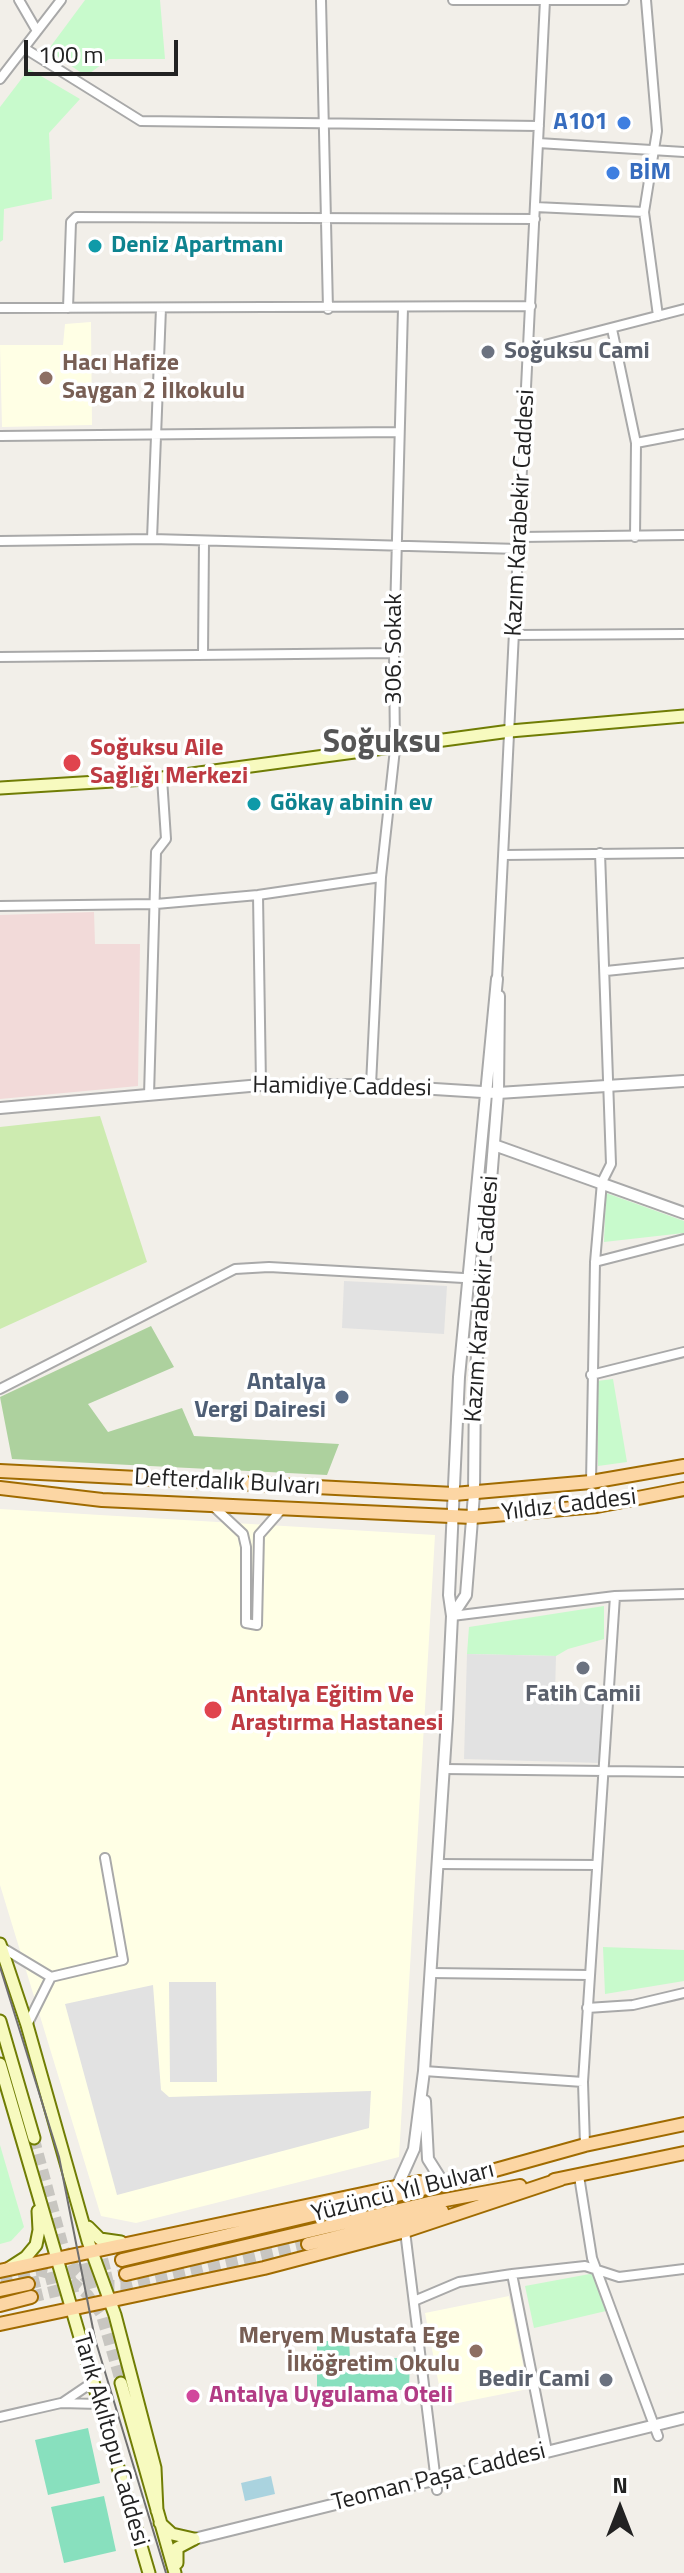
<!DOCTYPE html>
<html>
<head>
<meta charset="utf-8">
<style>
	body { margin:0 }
	#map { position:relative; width:684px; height:2573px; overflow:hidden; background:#f2efe9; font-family:"Titillium Web",sans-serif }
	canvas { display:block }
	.north { position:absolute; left:580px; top:2469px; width:80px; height:80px; -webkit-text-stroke:6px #fff; paint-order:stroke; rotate:0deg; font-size:22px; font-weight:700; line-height:32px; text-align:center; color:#222 }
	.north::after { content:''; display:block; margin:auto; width:28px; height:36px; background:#222; clip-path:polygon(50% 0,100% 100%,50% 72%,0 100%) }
	.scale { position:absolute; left:24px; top:40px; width:154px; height:36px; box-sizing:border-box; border:4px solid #222; border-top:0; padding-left:10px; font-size:24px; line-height:28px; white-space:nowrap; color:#222; -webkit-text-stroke:6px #fff; paint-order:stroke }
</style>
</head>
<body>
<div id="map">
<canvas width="684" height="2573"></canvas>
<div class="north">N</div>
<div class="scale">100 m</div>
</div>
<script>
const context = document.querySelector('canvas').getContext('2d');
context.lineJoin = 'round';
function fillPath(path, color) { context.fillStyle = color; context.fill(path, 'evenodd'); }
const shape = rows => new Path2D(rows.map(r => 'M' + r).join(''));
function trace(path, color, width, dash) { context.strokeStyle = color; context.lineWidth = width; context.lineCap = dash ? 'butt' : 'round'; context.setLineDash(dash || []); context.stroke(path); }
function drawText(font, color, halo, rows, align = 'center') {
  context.font = font + ' "Titillium Web",sans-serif'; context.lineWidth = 7; context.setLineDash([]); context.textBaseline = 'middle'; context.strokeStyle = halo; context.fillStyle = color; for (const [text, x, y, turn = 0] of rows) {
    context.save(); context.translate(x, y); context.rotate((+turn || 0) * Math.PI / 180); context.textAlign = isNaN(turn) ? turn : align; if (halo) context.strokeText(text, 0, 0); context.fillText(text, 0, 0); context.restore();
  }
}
const commercial = shape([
	[94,912,95,944,140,944,138,1086,0,1099,0,915]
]);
const education = shape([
	[91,322,92,425,2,427,0,345,63,345,65,324],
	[0,1509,435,1535,399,2157,136,2223,101,2216,0,1885],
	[509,2296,528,2389,443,2406,425,2313]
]);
const grass = shape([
	[100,1116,147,1262,0,1329,0,1127]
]);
const forest = shape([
	[151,1326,174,1367,88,1404,108,1432,182,1408,194,1436,339,1444,327,1475,12,1459,0,1397]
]);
const park = shape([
	[85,0,160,0,165,59,109,59,86,76,48,50],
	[29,69,80,99,49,133,52,199,4,209,3,240,0,242,0,107],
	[606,1193,684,1221,684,1233,604,1242],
	[613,1379,627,1462,598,1466,597,1381],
	[604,1606,604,1639,568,1649,556,1656,467,1654,469,1627],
	[603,1947,684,1950,684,1981,605,1994],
	[0,2145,24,2227,11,2241,0,2244],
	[595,2273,606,2311,534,2328,525,2286]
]);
const pitch = shape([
	[317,2341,349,2341,350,2358,410,2358,409,2390,350,2390,349,2394,317,2394],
	[88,2428,100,2483,48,2495,35,2440],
	[104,2496,116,2551,64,2563,51,2507]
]);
const parking = shape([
	[344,1281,447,1286,444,1334,342,1328],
	[467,1654,556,1656,555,1694,602,1695,600,1763,464,1759],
	[169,1982,216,1982,217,2082,170,2082],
	[153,1985,161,2090,169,2097,371,2091,369,2128,117,2195,65,2004]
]);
const water = shape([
	[271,2476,275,2494,245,2501,241,2483]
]);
const secondaryTunnel = shape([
	[34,2138,64,2249,73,2266,86,2278],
	[71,2281,88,2295,101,2314,121,2383]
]);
const primaryTunnel = shape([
	[0,2277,38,2270,61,2276],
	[86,2278,106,2286,127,2286,308,2244],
	[28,2284,122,2260],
	[31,2297,126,2274]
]);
const minor = shape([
	[19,0,37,31],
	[321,0,328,309],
	[453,0,624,0],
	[646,0,657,131,644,212,658,316],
	[24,48,141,121,539,126],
	[0,79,61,0],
	[538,143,684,152],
	[535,207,644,212],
	[0,308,531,306],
	[68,308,71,222,76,217,535,219],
	[612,329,636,443,635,537],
	[529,349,684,309],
	[0,436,398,432],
	[636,443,684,434],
	[520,537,684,535],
	[152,539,161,308],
	[0,541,152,539,519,549],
	[515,635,684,634],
	[203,655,204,541],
	[0,657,394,653],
	[504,855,684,853],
	[258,895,261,1085],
	[0,906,156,904,258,895,381,877],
	[606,971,684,963],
	[497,979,545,0],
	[371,1085,381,877,395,749,394,653,403,308],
	[149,1095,156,852,166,839,162,778],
	[595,1262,684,1239],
	[591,1375,684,1352],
	[0,1389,235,1269,269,1267,481,1279],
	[591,1482,595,1262,602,1182,611,1164,600,853],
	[213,1506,243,1534,246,1547,246,1623,257,1625,259,1535,281,1510],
	[452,1616,615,1596,684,1594],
	[445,1769,684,1772],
	[439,1864,597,1865],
	[1,1947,51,1977],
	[431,1973,589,1975],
	[587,2008,633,2005,684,1993],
	[27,2025,51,1977,123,1960,105,1858],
	[424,2071,583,2082],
	[585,2145,583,2082,615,1596],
	[579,2176,592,2258,658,2436],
	[405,2231,437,2490],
	[512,2274,547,2451],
	[414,2301,459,2282,512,2274,585,2266,619,2277,684,2269],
	[62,2403,93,2382],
	[0,2417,61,2403,99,2404]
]);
const tertiary = shape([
	[0,1108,261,1085,371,1085,498,1093,684,1081],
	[494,1145,684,1213],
	[452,1616,466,1595,474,1494,475,1381,498,1093,499,996],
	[425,2101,428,2159,440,2178],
	[397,2187,414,2149,424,2071,447,1719,452,1616,449,1595,459,1377,497,979],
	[194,2539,684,2418]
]);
const secondary = shape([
	[0,788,162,778,510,731,684,716],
	[0,1944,27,2025,88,2241,115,2315,155,2468,157,2511],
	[0,2021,34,2138],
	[0,2064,149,2573],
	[88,2227,100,2239,121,2242],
	[9,2268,26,2257,36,2245,39,2230,38,2211],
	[121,2383,175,2573],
	[160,2523,172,2534,194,2539],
	[177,2563,177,2548,194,2539]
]);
const primary = shape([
	[0,1471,454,1494,591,1482,684,1466],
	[0,1488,102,1500,472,1517,597,1506,684,1489],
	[554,2180,684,2153],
	[308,2244,442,2211],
	[122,2260,452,2182,585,2145,684,2124],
	[0,2271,419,2182],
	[126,2274,429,2203,520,2186],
	[0,2290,28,2284],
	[0,2305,31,2297],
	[0,2324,264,2268,405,2231,561,2179]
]);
const tram = shape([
	[0,1967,59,2157,95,2339,166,2573]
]);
const markers = [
	[624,123,8,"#3f7fe0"],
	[613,173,8,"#3f7fe0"],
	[95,246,8,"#0f9aa8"],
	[488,352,8,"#6b7280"],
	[46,378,8,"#8d6e63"],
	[72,763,10,"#e0444e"],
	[254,804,8,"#0f9aa8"],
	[342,1397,8,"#5c6f8a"],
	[583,1668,8,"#6b7280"],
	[213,1710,10,"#e0444e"],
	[476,2351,8,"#8d6e63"],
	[606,2380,8,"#6b7280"],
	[193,2396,8,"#d1479c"]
];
const shopNames = [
	["A101",608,123],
	["BİM",629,173,"left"]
];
const cultureNames = [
	["Deniz Apartmanı",111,246],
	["Gökay abinin ev",270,804]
];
const worshipNames = [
	["Soğuksu Cami",504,352],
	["Fatih Camii",583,1695,"center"],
	["Bedir Cami",590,2380,"right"]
];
const educationNames = [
	["Hacı Hafize",62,364],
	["Saygan 2 İlkokulu",62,392],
	["Meryem Mustafa Ege",460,2337,"right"],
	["İlköğretim Okulu",460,2365,"right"]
];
const streetNames = [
	["Kazım Karabekir Caddesi",521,513,-87],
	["306. Sokak",395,649,-90],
	["Hamidiye Caddesi",342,1088,1],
	["Kazım Karabekir Caddesi",483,1299,-86],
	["Defterdalık Bulvarı",227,1483,3],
	["Yıldız Caddesi",569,1506,-7],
	["Yüzüncü Yıl Bulvarı",403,2193,-14],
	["Tarık Akıltopu Caddesi",110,2440,74],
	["Teoman Paşa Caddesi",439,2478,-14]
];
const healthNames = [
	["Soğuksu Aile",90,749],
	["Sağlığı Merkezi",90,777],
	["Antalya Eğitim Ve",231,1696],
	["Araştırma Hastanesi",231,1724]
];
const serviceNames = [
	["Antalya",326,1383],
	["Vergi Dairesi",326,1411]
];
const hotelNames = [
	["Antalya Uygulama Oteli",209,2396]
];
const districtNames = [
	["Soğuksu",382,744]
];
fillPath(commercial, '#f2dad9');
fillPath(education, '#ffffe5');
fillPath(grass, '#cdebb0');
fillPath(forest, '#add19e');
fillPath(park, '#c8facc');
fillPath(pitch, '#88e0be');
fillPath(parking, '#e2e2e2');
fillPath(water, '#aad3df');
trace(secondaryTunnel, '#c8c6c1', 11, [11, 5.5]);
trace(primaryTunnel, '#c8c6c1', 12, [12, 6]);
trace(minor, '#a9a9a9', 12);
trace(tertiary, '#a9a9a9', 14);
trace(secondary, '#707d05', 15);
trace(primary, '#a06b00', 16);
trace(minor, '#fff', 8);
trace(tertiary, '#fff', 10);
trace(secondary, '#f7fabf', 11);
trace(primary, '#fcd6a4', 12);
trace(tram, '#707070', 2);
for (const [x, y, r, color] of markers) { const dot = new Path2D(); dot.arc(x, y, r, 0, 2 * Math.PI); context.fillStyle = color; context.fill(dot); trace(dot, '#fff', 3); }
drawText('bold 24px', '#366cbe', '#fff', shopNames, 'right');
drawText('bold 24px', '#0d838f', '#fff', cultureNames, 'left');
drawText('bold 24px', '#5b616d', '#fff', worshipNames, 'left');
drawText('bold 24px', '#785e54', '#fff', educationNames, 'left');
drawText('24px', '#222', '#fff', streetNames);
drawText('bold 24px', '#be3a42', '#fff', healthNames, 'left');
drawText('bold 24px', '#4e5e75', '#fff', serviceNames, 'right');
drawText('bold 24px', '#b23c85', '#fff', hotelNames, 'left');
drawText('bold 32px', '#555', '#fff', districtNames);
</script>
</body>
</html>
